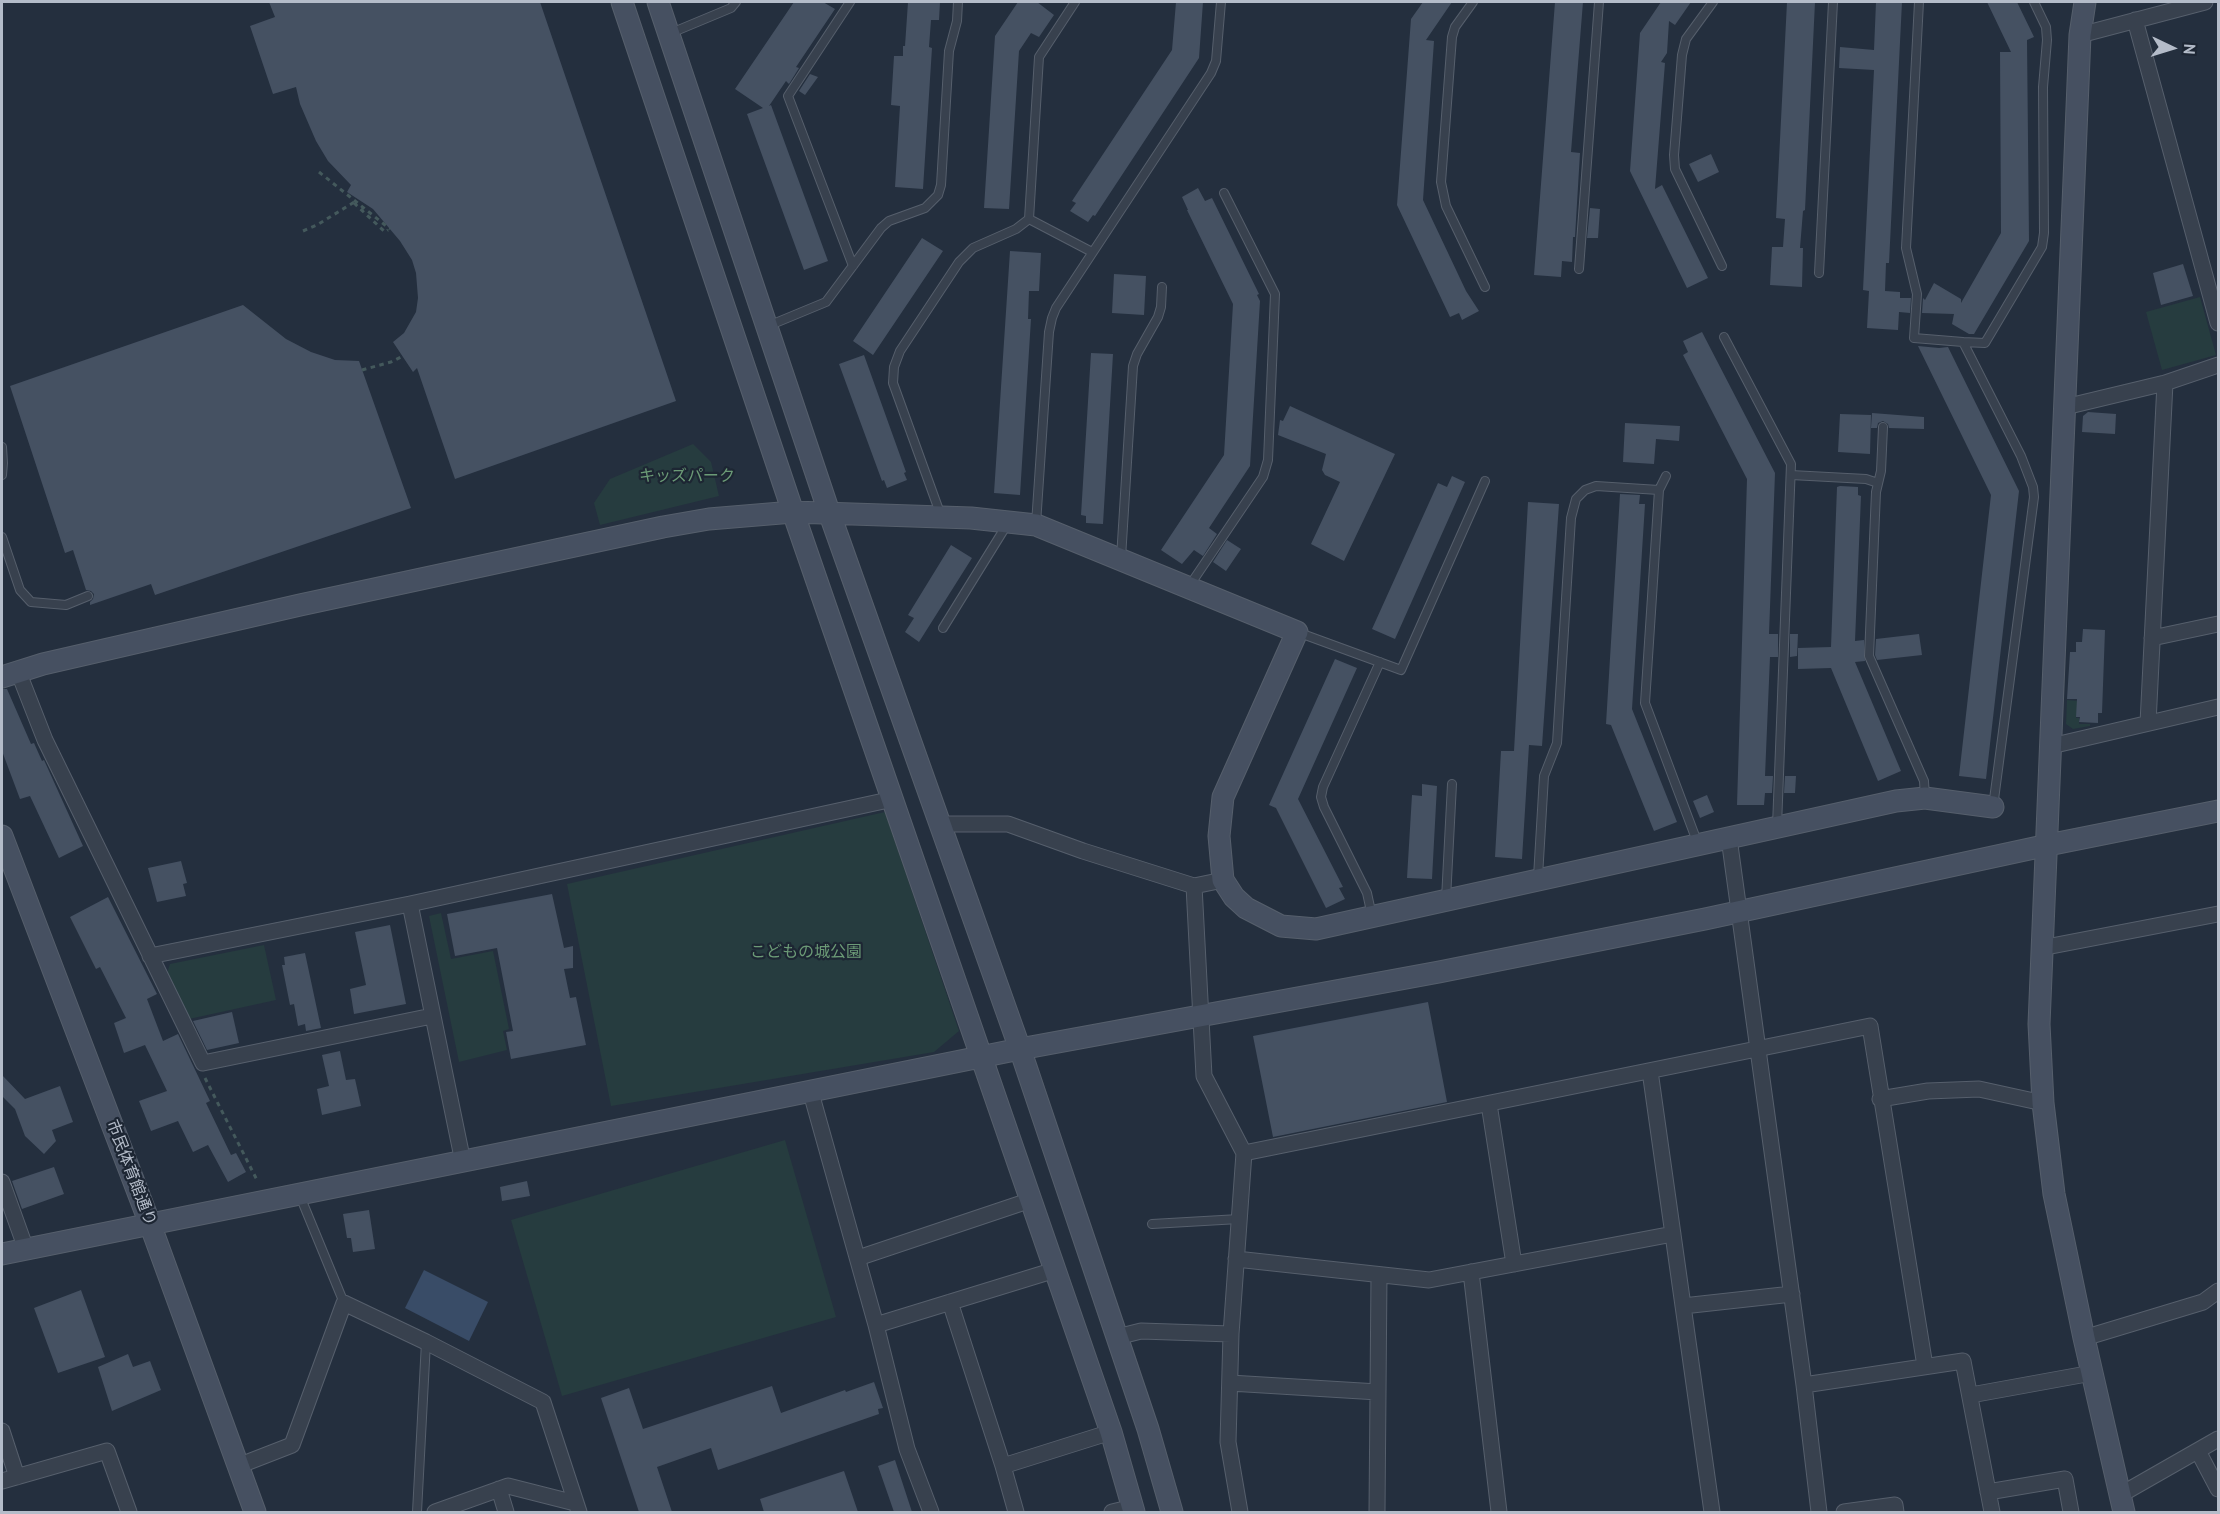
<!DOCTYPE html>
<html>
<head>
<meta charset="utf-8">
<style>
	body { margin:0 }
	#map { position:relative; width:2220px; height:1514px; overflow:hidden; background:#242f3e; font-family:"PT Sans",sans-serif }
	canvas { display:block }
	.frame { position:absolute; inset:0; border:3px solid #b4bcc9; pointer-events:none }
	.north { position:absolute; left:2142px; top:18px; width:60px; height:60px; -webkit-text-stroke:4px #1d2633; paint-order:stroke; rotate:94deg; font-size:16px; font-weight:700; line-height:24px; text-align:center; color:#b4bcc9 }
	.north::after { content:''; display:block; margin:auto; width:21px; height:27px; background:#b4bcc9; clip-path:polygon(50% 0,100% 100%,50% 72%,0 100%) }
</style>
</head>
<body>
<div id="map">
<canvas width="2220" height="1514"></canvas>
<div class="frame"></div>
<div class="north">N</div>
</div>
<script>
const context = document.querySelector('canvas').getContext('2d');
context.lineJoin = 'round';
function fillPath(path, color) { context.fillStyle = color; context.fill(path, 'evenodd'); }
const shape = rows => new Path2D(rows.map(r => 'M' + r).join(''));
function trace(path, color, width, dash) { context.strokeStyle = color; context.lineWidth = width; context.lineCap = dash ? 'butt' : 'round'; context.setLineDash(dash || []); context.stroke(path); }
function drawText(font, color, halo, rows, align = 'center') {
  context.font = font + ' "PT Sans","Noto Sans JP",sans-serif'; context.lineWidth = 4.5; context.setLineDash([]); context.textBaseline = 'middle'; context.strokeStyle = halo; context.fillStyle = color; for (const [text, x, y, turn = 0] of rows) {
    context.save(); context.translate(x, y); context.rotate((+turn || 0) * Math.PI / 180); context.textAlign = isNaN(turn) ? turn : align; if (halo) context.strokeText(text, 0, 0); context.fillText(text, 0, 0); context.restore();
  }
}
const green = shape([
	[2200,297,2216,355,2162,370,2146,312],
	[693,444,711,462,719,496,600,525,594,503,610,479],
	[2067,700,2079,701,2076,718,2079,718,2079,724,2090,724,2090,726,2073,729,2066,724],
	[885,812,959,1031,934,1052,611,1106,567,884],
	[441,913,451,959,493,951,509,1029,503,1031,507,1050,459,1062,429,916],
	[264,945,276,1000,189,1019,167,973,170,964],
	[785,1140,836,1317,562,1396,511,1220]
]);
const water = shape([
	[424,1270,488,1302,469,1341,405,1308]
]);
const building = shape([
	[269,2,540,2,676,401,455,479,417,368,413,372,393,342,404,333,416,312,418,298,416,273,412,260,400,241,373,209,347,192,351,185,328,161,316,141,300,104,296,87,273,94,250,26,275,17],
	[794,2,823,2,835,9,796,67,799,68,789,84,786,81,769,106,771,105,828,261,804,270,747,114,763,108,735,89],
	[908,2,940,2,939,20,931,20,929,47,932,48,923,189,895,187,900,106,891,105,894,56,903,56,903,46,905,46],
	[1018,2,1037,2,1054,15,1039,37,1031,33,1019,51,1009,209,984,208,995,36],
	[1176,2,1203,2,1199,58,1095,216,1093,215,1088,222,1070,211,1076,203,1072,201,1172,50],
	[1423,2,1452,2,1426,40,1434,41,1423,200,1466,291,1479,311,1462,320,1459,313,1450,317,1397,205,1411,19],
	[1555,2,1583,2,1571,152,1580,153,1575,237,1573,237,1572,262,1562,261,1561,277,1534,275],
	[1661,2,1691,2,1675,25,1669,21,1667,53,1661,62,1665,63,1655,189,1662,185,1708,278,1687,288,1630,171,1640,33],
	[1787,2,1815,2,1805,210,1803,211,1800,248,1803,248,1802,287,1770,285,1772,247,1783,247,1785,219,1776,218],
	[1876,2,1902,2,1889,263,1886,263,1885,291,1900,292,1900,298,1911,298,1910,313,1899,312,1898,330,1867,328,1869,291,1863,290,1874,70,1839,68,1840,47,1874,50],
	[1987,2,2017,2,2034,37,2027,40,2029,241,1974,334,1969,334,1952,324,1954,314,1922,313,1923,298,1925,300,1934,283,1961,299,1961,303,2001,233,2000,52,2011,52],
	[810,74,818,77,805,95,799,91],
	[1711,154,1719,172,1698,182,1689,164],
	[1198,188,1205,201,1212,198,1259,294,1257,295,1260,301,1250,466,1209,528,1217,534,1203,556,1194,550,1182,564,1161,550,1224,455,1233,304,1187,210,1188,210,1182,197],
	[1590,208,1600,209,1598,238,1587,238],
	[922,238,943,251,873,355,853,341],
	[1010,251,1041,253,1039,291,1029,291,1028,319,1031,319,1020,495,994,493],
	[2183,264,2193,296,2161,305,2153,273],
	[1114,274,1146,276,1144,315,1112,313],
	[243,305,286,339,311,352,335,360,359,361,411,508,155,595,151,584,90,605,90,602,93,599,94,594,91,591,86,590,73,550,65,553,10,386],
	[1702,332,1775,473,1769,634,1778,634,1778,657,1770,657,1765,776,1773,776,1772,793,1765,793,1764,805,1737,805,1747,479,1683,355,1688,352,1683,341],
	[1918,346,1939,348,1948,347,2019,491,1986,779,1959,776,1991,495],
	[1091,353,1113,354,1103,524,1086,523,1086,516,1081,515],
	[864,355,906,472,904,473,907,480,887,488,884,480,882,481,839,364],
	[1290,406,1395,454,1344,561,1311,544,1340,482,1325,475,1322,470,1326,454,1278,435,1280,420,1283,421],
	[2088,412,2116,414,2115,434,2082,432,2083,416],
	[1872,413,1924,417,1924,429,1889,428,1888,424,1883,421,1878,423,1877,428,1871,428],
	[1840,414,1871,415,1870,454,1838,452],
	[1625,423,1680,426,1679,441,1656,439,1654,464,1623,462],
	[1452,476,1465,482,1395,639,1372,629,1438,483,1447,487],
	[1840,486,1858,487,1858,495,1861,496,1855,641,1864,640,1865,661,1855,662,1901,771,1878,781,1831,668,1798,669,1798,648,1831,647,1837,487],
	[1620,494,1640,495,1639,504,1645,504,1632,709,1677,822,1654,831,1611,725,1606,724],
	[1528,502,1559,504,1542,746,1529,745,1522,859,1495,857,1501,751,1514,751],
	[1227,540,1241,549,1226,571,1213,562],
	[951,545,972,558,919,642,905,632,914,618,908,615],
	[2083,629,2105,630,2102,713,2098,713,2098,723,2079,722,2080,717,2076,717,2077,699,2067,699,2070,652,2076,652,2076,642,2082,642],
	[1790,634,1798,634,1797,656,1790,657],
	[1919,634,1922,655,1877,660,1875,655,1876,639],
	[1335,659,1357,668,1298,799,1343,887,1339,888,1345,899,1326,908,1276,808,1269,805],
	[2,689,7,689,31,744,34,743,42,761,44,760,83,846,59,858,30,796,20,799,2,751],
	[1785,776,1796,776,1795,793,1784,793],
	[1422,784,1437,786,1432,879,1407,878,1412,795,1422,796],
	[1707,795,1714,812,1700,818,1693,801],
	[181,861,187,883,183,884,186,896,157,902,148,868],
	[552,894,564,948,573,946,573,968,564,969,570,998,576,997,586,1045,511,1059,506,1032,513,1031,497,948,455,956,447,914],
	[108,897,157,994,147,999,163,1041,178,1034,210,1101,206,1103,231,1155,236,1153,246,1172,228,1182,208,1145,193,1152,178,1121,151,1131,139,1101,167,1091,145,1045,124,1053,114,1023,126,1018,100,967,96,969,70,917],
	[390,925,406,1004,354,1014,350,989,366,985,355,932],
	[305,953,321,1028,306,1031,305,1024,298,1026,294,1004,290,1005,282,965,285,965,284,957],
	[1428,1002,1447,1102,1273,1137,1253,1036],
	[232,1012,239,1043,207,1050,193,1021],
	[340,1051,346,1080,355,1079,361,1106,322,1115,317,1089,329,1086,322,1055],
	[2,1075,25,1099,60,1086,73,1122,52,1130,56,1141,44,1154,25,1136,15,1109,2,1096],
	[54,1167,64,1194,22,1209,12,1181],
	[527,1181,530,1196,502,1201,500,1187],
	[369,1210,375,1249,353,1252,351,1238,347,1238,343,1214],
	[81,1290,105,1357,58,1373,34,1308],
	[128,1354,133,1367,150,1361,161,1390,112,1411,98,1367],
	[874,1382,883,1408,878,1409,879,1414,718,1470,711,1448,657,1467,672,1512,639,1512,601,1398,629,1388,643,1429,772,1386,781,1413,845,1390,846,1392],
	[895,1460,912,1512,894,1512,878,1466],
	[844,1471,858,1512,764,1512,760,1499]
]);
const path = shape([
	[319,172,390,229],
	[354,203,385,232,388,230],
	[303,231,317,225,356,201],
	[362,370,391,362,403,356],
	[205,1078,258,1182]
]);
const lane = shape([
	[850,2,788,96,853,266],
	[1473,2,1455,27,1452,37,1441,182,1446,206,1485,287],
	[1713,2,1686,39,1682,55,1674,155,1675,169,1722,266],
	[1919,2,1906,248,1917,294,1914,338,1963,342,2021,456,2033,487,2034,497,1993,807],
	[671,33,731,8,736,2],
	[1029,219,1039,57,1075,2],
	[1579,269,1599,2],
	[1819,273,1833,2],
	[768,326,826,302,881,228,889,221,925,208,938,195,941,185,949,51,957,21,958,2],
	[1724,337,1791,464,1777,826],
	[1963,342,1985,343,2042,247,2044,233,2043,87,2047,40,2046,27,2034,2],
	[1883,427,1881,471,1876,492,1869,656,1924,781,1925,797],
	[2,447,3,463,2,475],
	[1791,475,1866,479,1878,483],
	[1659,490,1645,703,1698,844],
	[940,513,893,383,894,367,900,351,959,262,973,248,1016,229,1029,219,1092,252],
	[1036,524,1049,332,1052,318,1056,308,1211,73,1216,61,1221,2],
	[2,537,20,590,31,602,66,605,88,596],
	[1121,558,1133,366,1137,354,1158,317,1161,307,1162,287],
	[1190,585,1263,477,1268,460,1275,294,1224,193],
	[943,628,1008,523],
	[1297,632,1401,670,1485,481],
	[1538,877,1544,776,1557,743,1571,518,1576,499,1585,490,1596,486,1659,490,1666,476],
	[1446,899,1452,784],
	[1372,916,1367,893,1324,807,1321,797,1323,787,1380,662],
	[300,1196,344,1303],
	[1152,1224,1239,1219],
	[417,1512,426,1342]
]);
const street = shape([
	[2135,20,2218,323],
	[2080,35,2205,2],
	[2065,407,2165,383,2218,365],
	[2152,638,2218,624],
	[18,671,45,740,203,1063,432,1016],
	[2148,723,2165,383],
	[2051,746,2218,707],
	[939,824,1008,824,1083,851,1194,886,1223,880],
	[1729,838,1804,1385,1819,1512],
	[1194,886,1204,1076,1244,1153,1231,1334,1228,1442,1240,1512],
	[410,904,463,1162],
	[2041,948,2218,914],
	[150,956,410,904,893,799],
	[1650,1071,1712,1512],
	[811,1093,876,1325,907,1449,931,1512],
	[1880,1099,1928,1091,1979,1089,2043,1103],
	[1489,1104,1514,1264],
	[1244,1153,1870,1026,1925,1366],
	[2,1182,26,1249],
	[858,1258,1031,1200],
	[1236,1259,1429,1280,1673,1234],
	[1471,1272,1499,1512],
	[950,1302,1003,1466,1016,1512],
	[1683,1306,1792,1294],
	[876,1325,1055,1270],
	[1117,1337,1141,1331,1231,1334],
	[2084,1338,2203,1302,2218,1291],
	[1230,1383,1378,1392],
	[1804,1385,1963,1361,1992,1512],
	[1971,1395,2092,1373],
	[2,1431,17,1477],
	[2198,1451,2218,1489],
	[238,1466,292,1445,344,1303,426,1342,543,1402,579,1512],
	[1003,1466,1111,1432],
	[2,1481,107,1451,129,1512],
	[499,1489,506,1512],
	[1988,1492,2065,1479,2071,1512],
	[2120,1495,2218,1439],
	[435,1512,508,1486,575,1503],
	[1112,1512,1133,1507],
	[1377,1512,1379,1275],
	[1844,1512,1895,1505,1896,1512]
]);
const secondary = shape([
	[622,2,793,512,1111,1432,1134,1512],
	[658,2,829,512,1020,1049,1148,1429,1172,1512],
	[2085,2,2080,35,2039,1024,2043,1103,2054,1194,2084,1338,2124,1512],
	[2,677,43,664,300,605,663,527,709,519,793,512,971,518,1036,525,1297,632,1223,797,1219,836,1223,880,1234,897,1246,908,1281,926,1316,929,1896,801,1925,798,1993,807],
	[2,836,150,1224,255,1512],
	[2,1254,1020,1049,1439,972,1705,919,2048,845,2218,811]
]);
const parkNames = [
	["キッズパーク",687,476],
	["こどもの城公園",806,952]
];
const streetNames = [
	["市民体育館通り",131,1173,69]
];
fillPath(green, '#263c3f');
fillPath(water, '#394c67');
fillPath(building, '#455162');
trace(lane, '#565f6c', 10);
trace(street, '#565f6c', 17);
trace(secondary, '#565f6c', 23);
trace(path, '#44595c', 3, [4.5, 4.5]);
trace(lane, '#38414e', 8);
trace(street, '#38414e', 15);
trace(secondary, '#465061', 21);
drawText('16px', '#6b9a76', '#1d2633', parkNames);
drawText('16px', '#b4bcc9', '#1d2633', streetNames);
</script>
</body>
</html>
